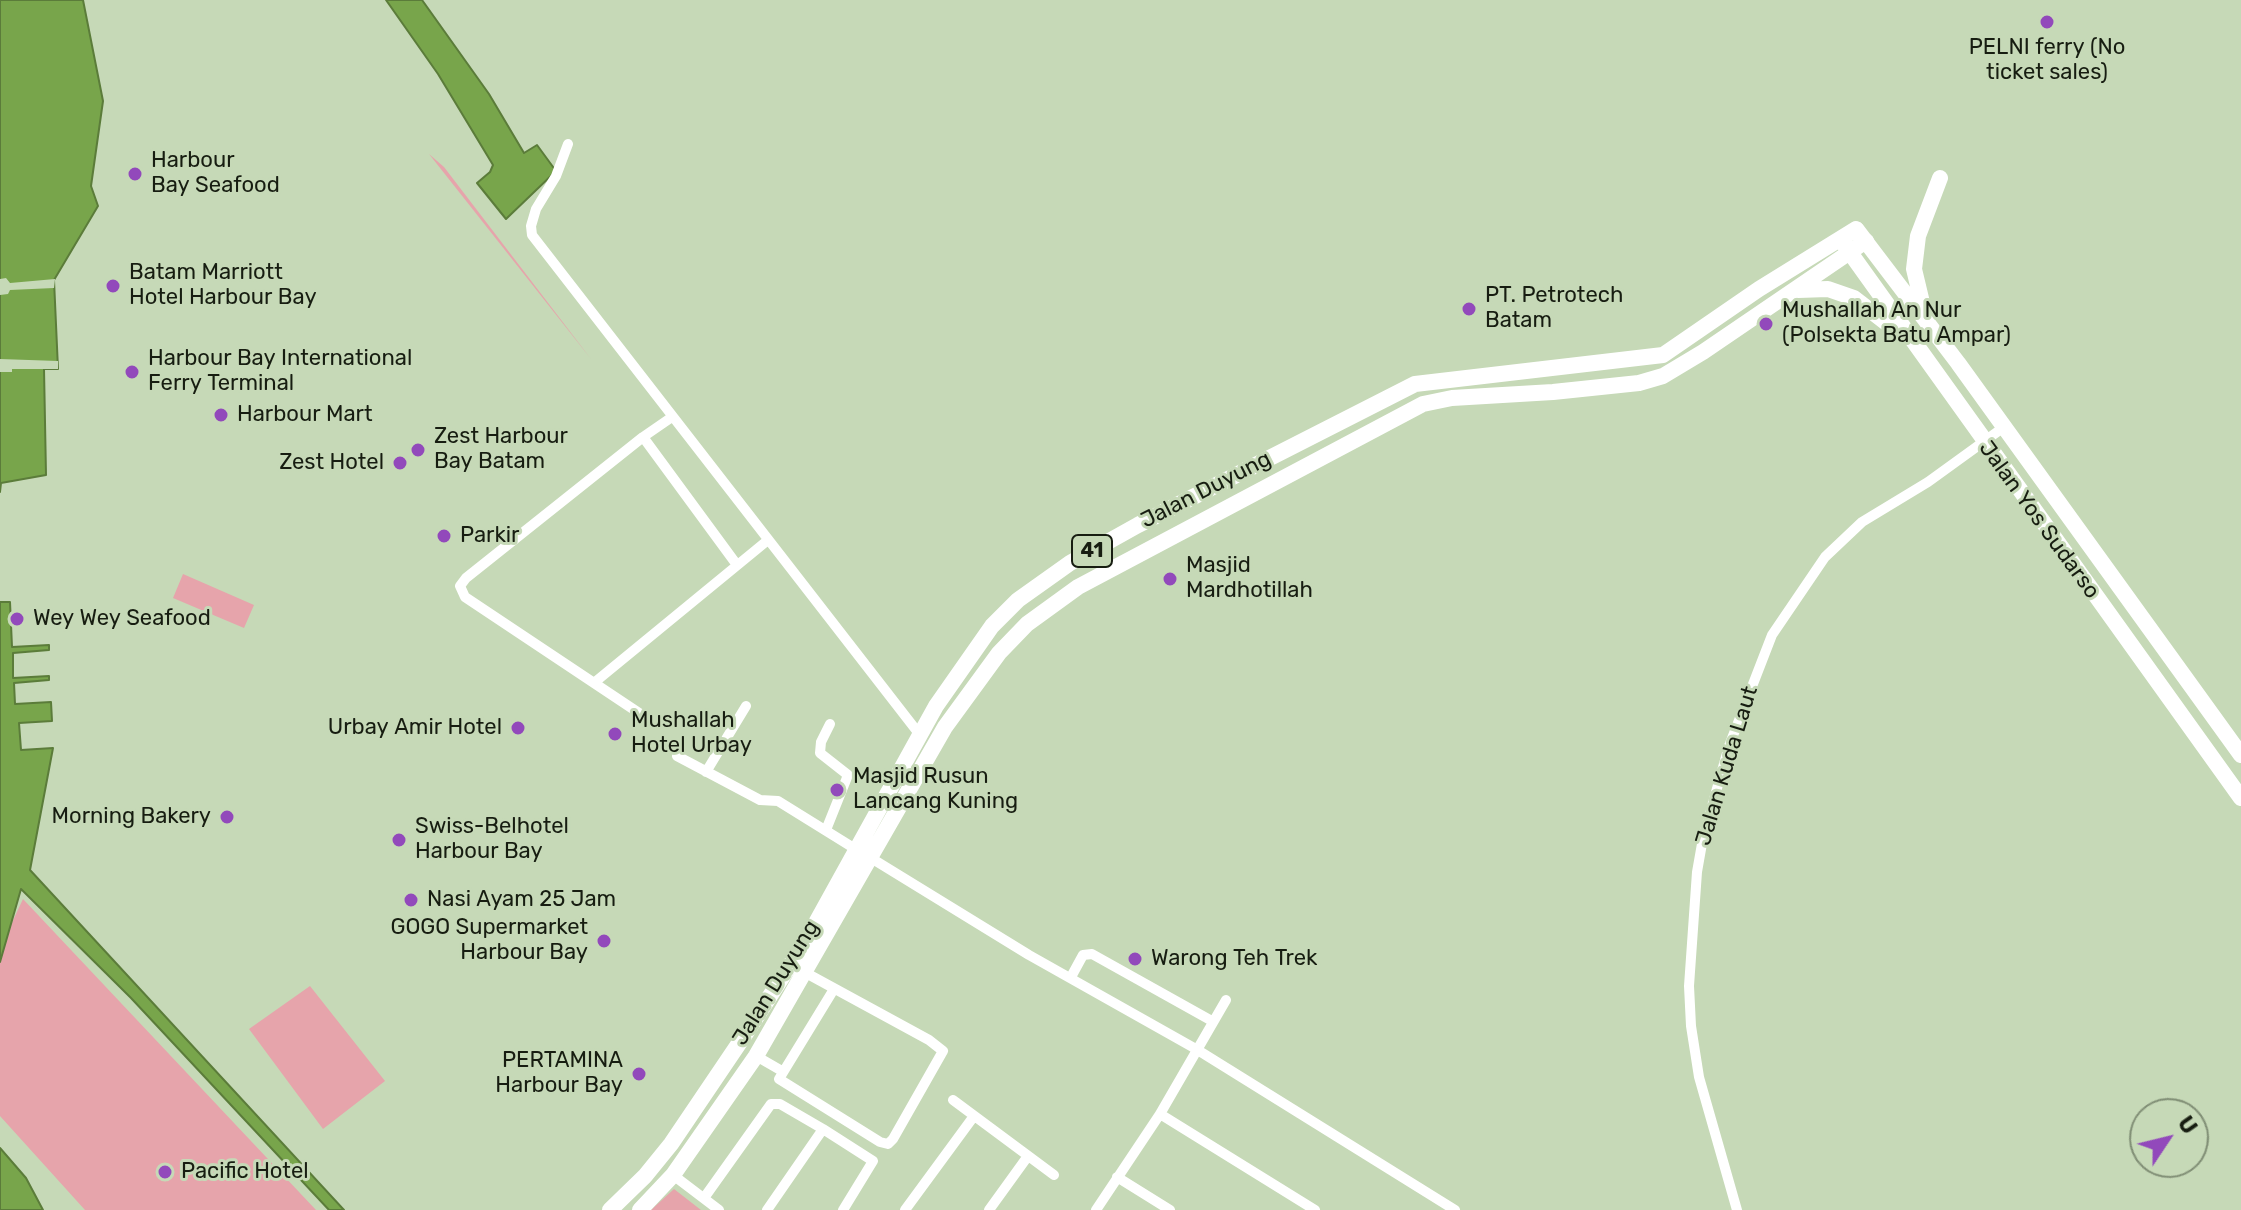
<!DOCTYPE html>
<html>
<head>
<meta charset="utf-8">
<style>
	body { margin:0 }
	#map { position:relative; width:2241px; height:1210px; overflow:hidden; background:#c6d9b7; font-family:Rubik,sans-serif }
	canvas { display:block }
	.north { position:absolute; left:2129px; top:1098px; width:80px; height:80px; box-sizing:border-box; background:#c6d9b7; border:2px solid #808e75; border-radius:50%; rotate:55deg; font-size:22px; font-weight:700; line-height:32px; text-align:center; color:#171d11 }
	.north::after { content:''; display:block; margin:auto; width:28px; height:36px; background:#9249bb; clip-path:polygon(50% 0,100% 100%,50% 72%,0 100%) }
</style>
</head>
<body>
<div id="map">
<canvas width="2241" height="1210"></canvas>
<div class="north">U</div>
</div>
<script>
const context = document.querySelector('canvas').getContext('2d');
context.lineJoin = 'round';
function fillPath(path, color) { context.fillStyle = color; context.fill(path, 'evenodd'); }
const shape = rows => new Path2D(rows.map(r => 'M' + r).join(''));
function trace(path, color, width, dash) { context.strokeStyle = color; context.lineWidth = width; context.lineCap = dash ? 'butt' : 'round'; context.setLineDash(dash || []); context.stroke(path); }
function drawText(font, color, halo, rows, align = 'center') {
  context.font = font + ' Rubik,sans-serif'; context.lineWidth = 6; context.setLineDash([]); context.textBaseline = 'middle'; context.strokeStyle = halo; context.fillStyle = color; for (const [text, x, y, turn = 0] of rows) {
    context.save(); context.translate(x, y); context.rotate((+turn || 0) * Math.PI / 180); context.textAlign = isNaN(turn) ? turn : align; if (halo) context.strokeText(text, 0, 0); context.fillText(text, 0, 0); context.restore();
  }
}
const green = shape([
	[429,154,444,167,591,359],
	[183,574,254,605,244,628,173,598],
	[23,899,316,1210,85,1210,0,1116,0,962,8,931],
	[310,986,385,1081,323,1129,249,1029],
	[674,1189,701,1210,651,1210]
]);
const water = shape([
	[0,0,83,0,103,101,91,186,98,206,54,280,58,369,44,369,46,475,1,483,0,492,0,0],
	[386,0,422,0,489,94,524,153,537,145,556,171,506,219,477,183,490,172,493,165,438,74,386,0],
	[0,602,10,602,12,647,49,645,49,650,13,653,13,678,49,676,49,680,14,683,15,704,51,702,52,721,19,723,21,750,53,748,30,870,344,1210,329,1210,131,998,21,889,0,962,0,602],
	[0,1148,26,1178,43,1210,0,1210,0,1148]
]);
const pier = shape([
	[6,278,10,283,55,279,54,288,10,290,8,294,0,295,0,279],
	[0,359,58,361,58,369,12,369,12,372,0,372]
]);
const minor = shape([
	[568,144,556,176,536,209,531,226,532,235,920,735],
	[643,437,737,565],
	[595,682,768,540],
	[645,717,465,597,460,586,466,578,643,437,672,417],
	[677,756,760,800,778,801,857,850],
	[706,772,746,706],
	[826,830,848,775,820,753,821,742,830,724],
	[871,858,1029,955,1196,1049,1455,1210],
	[806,973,929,1040,943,1051,893,1139,888,1144,880,1142,779,1079,834,989],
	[1071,977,1083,955,1092,954,1212,1021],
	[756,1056,782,1071],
	[953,1100,1054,1175],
	[1160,1114,1315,1210],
	[673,1175,719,1210],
	[1117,1177,1170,1210],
	[704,1198,771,1104,780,1104,823,1129],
	[767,1210,823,1129,873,1161,843,1210],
	[905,1210,974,1116],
	[989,1210,1028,1156],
	[1096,1210,1160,1114,1226,1000],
	[1737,1210,1699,1077,1691,1026,1689,986,1697,872,1703,838,1729,746,1772,635,1825,557,1862,522,1928,482,2004,427]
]);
const primary = shape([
	[1857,230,1958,363,2241,755],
	[1841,240,2241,798],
	[1925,315,1914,269,1918,236,1940,178]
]);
const trunk = shape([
	[1798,290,1828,289,1854,298,1889,325,1907,334],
	[610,1210,645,1176,671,1144,746,1033,807,939,936,706,992,626,1018,600,1070,563,1138,525,1415,384,1663,355,1759,289,1856,229],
	[640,1210,673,1175,756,1056,945,727,999,653,1027,624,1078,587,1423,404,1452,398,1553,392,1639,383,1663,376,1703,352,1866,241]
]);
const markers = [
	[2047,22,8,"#9249bb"],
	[135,174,8,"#9249bb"],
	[113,286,8,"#9249bb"],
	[1469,309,8,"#9249bb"],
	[1766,324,8,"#9249bb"],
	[132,372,8,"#9249bb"],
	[221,415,8,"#9249bb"],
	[418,450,8,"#9249bb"],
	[400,463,8,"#9249bb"],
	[444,536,8,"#9249bb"],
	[1170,579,8,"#9249bb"],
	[17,619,8,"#9249bb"],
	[518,728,8,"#9249bb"],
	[615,734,8,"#9249bb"],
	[837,790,8,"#9249bb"],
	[227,817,8,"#9249bb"],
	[399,840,8,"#9249bb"],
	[411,900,8,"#9249bb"],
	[604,941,8,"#9249bb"],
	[1135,959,8,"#9249bb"],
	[639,1074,8,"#9249bb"],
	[165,1172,8,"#9249bb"]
];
const shields = [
	[1092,551,40]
];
const shieldNames = [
	["41",1092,551]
];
const poiNames = [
	["PELNI ferry (No",2047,48,"center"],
	["ticket sales)",2047,73,"center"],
	["Harbour",151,161],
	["Bay Seafood",151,186],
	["Batam Marriott",129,273],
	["Hotel Harbour Bay",129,298],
	["PT. Petrotech",1485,296],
	["Batam",1485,321],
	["Mushallah An Nur",1782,311],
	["(Polsekta Batu Ampar)",1782,336],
	["Harbour Bay International",148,359],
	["Ferry Terminal",148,384],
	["Harbour Mart",237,415],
	["Zest Harbour",434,437],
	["Bay Batam",434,462],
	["Zest Hotel",384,463,"right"],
	["Parkir",460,536],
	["Masjid",1186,566],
	["Mardhotillah",1186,591],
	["Wey Wey Seafood",33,619],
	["Mushallah",631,721],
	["Hotel Urbay",631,746],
	["Urbay Amir Hotel",502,728,"right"],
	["Masjid Rusun",853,777],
	["Lancang Kuning",853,802],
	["Morning Bakery",211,817,"right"],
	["Swiss-Belhotel",415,827],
	["Harbour Bay",415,852],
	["Nasi Ayam 25 Jam",427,900],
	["GOGO Supermarket",588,928,"right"],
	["Harbour Bay",588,953,"right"],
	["Warong Teh Trek",1151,959],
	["PERTAMINA",623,1061,"right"],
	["Harbour Bay",623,1086,"right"],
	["Pacific Hotel",181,1172]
];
const streetNames = [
	["Jalan Duyung",1206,490,-27],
	["Jalan Yos Sudarso",2039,520,54],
	["Jalan Kuda Laut",1727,766,-73],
	["Jalan Duyung",776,983,-58]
];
fillPath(green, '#e6a4ab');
fillPath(water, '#78a54b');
trace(water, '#5b7c3a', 2);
fillPath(pier, '#c6d9b7');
trace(minor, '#fff', 10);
trace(primary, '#fff', 16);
trace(trunk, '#fff', 16);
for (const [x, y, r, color] of markers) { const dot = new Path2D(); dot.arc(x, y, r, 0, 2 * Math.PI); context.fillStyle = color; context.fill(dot); trace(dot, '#c6d9b7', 3); }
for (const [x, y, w] of shields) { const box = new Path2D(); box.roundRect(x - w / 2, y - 16, w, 32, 6); context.fillStyle = '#c6d9b7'; context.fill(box); trace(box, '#171d11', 2); }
drawText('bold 20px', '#171d11', null, shieldNames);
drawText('22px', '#171d11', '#c6d9b7', poiNames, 'left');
drawText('22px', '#171d11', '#c6d9b7', streetNames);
</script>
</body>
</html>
